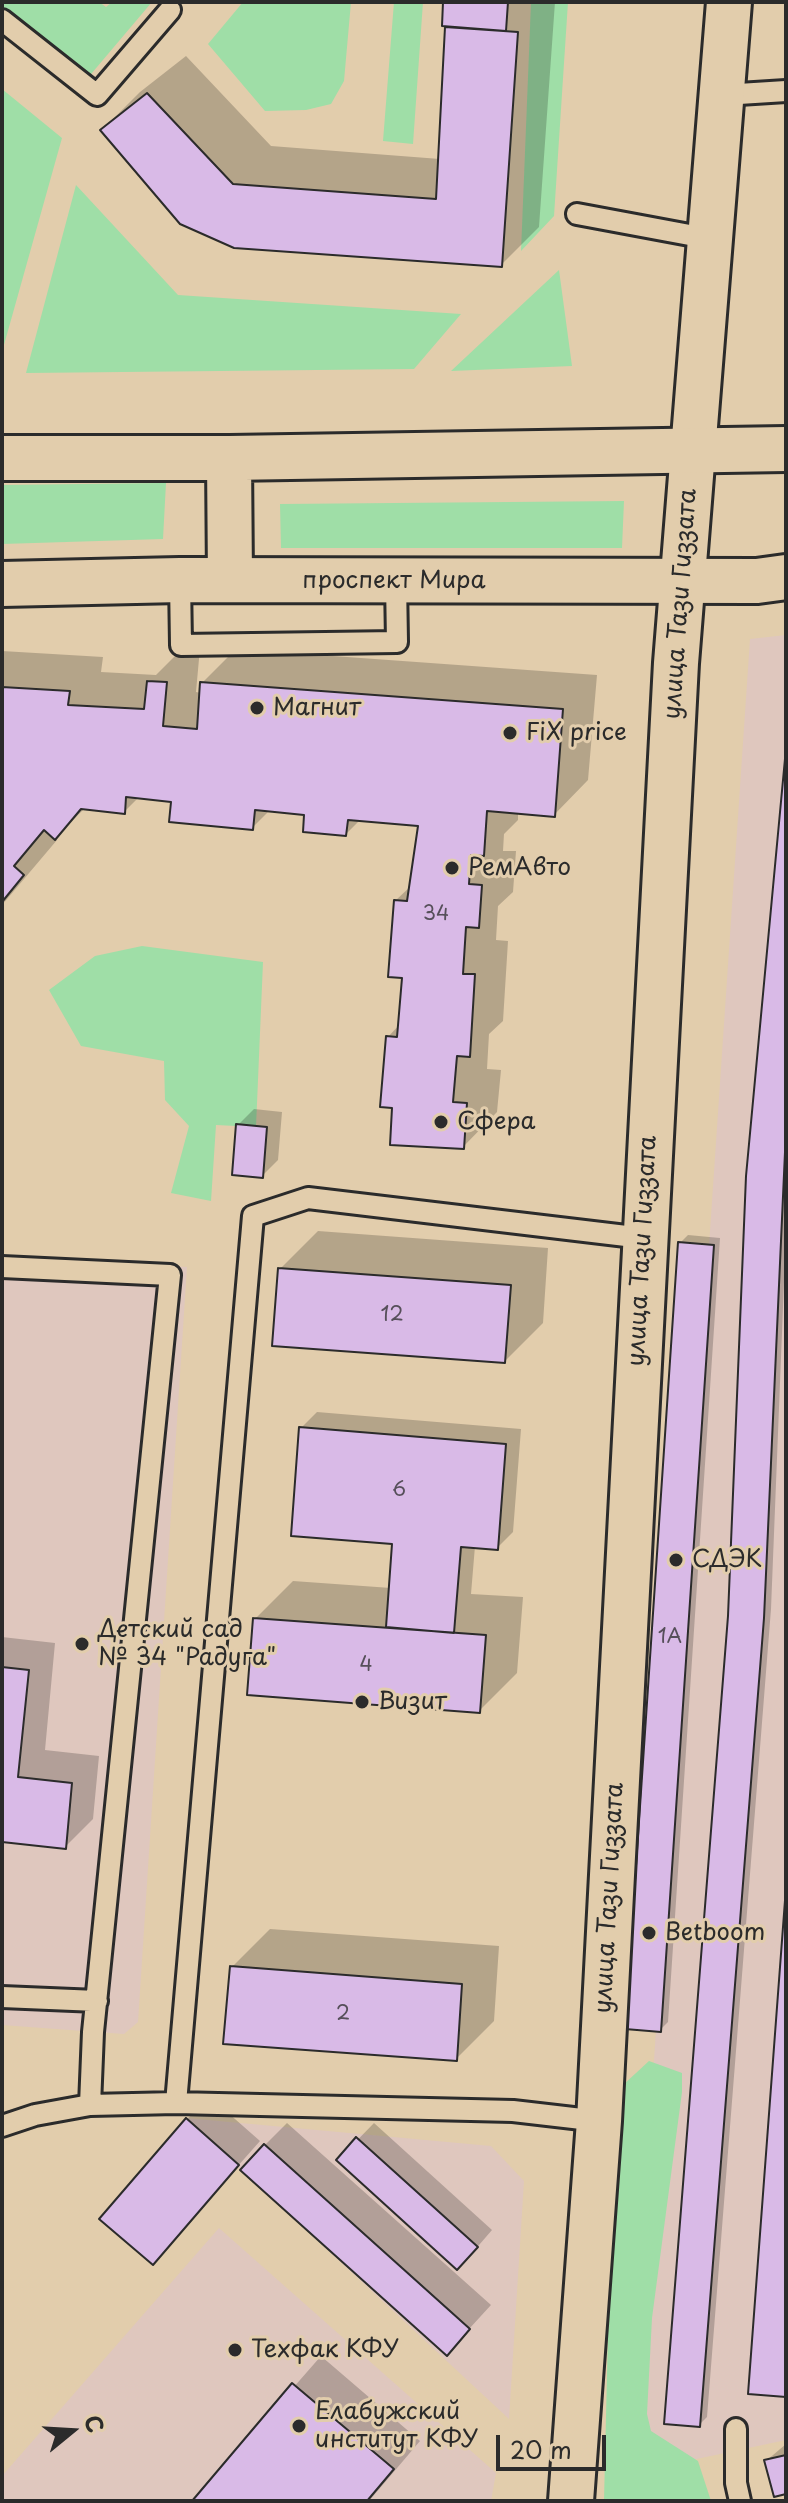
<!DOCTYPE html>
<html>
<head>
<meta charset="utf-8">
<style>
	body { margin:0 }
	#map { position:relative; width:788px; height:2503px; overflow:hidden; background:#e2cdac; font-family:"Playpen Sans",sans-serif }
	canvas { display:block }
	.frame { position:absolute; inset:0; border:4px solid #2b2b2b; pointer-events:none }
	.north { position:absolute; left:32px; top:2391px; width:80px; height:80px; -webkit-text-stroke:6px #e2cdac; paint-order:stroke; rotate:72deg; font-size:22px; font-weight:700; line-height:32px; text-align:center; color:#2b2b2b }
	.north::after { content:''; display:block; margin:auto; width:28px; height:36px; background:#2b2b2b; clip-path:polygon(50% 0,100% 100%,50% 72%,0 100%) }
	.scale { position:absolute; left:496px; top:2435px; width:110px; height:36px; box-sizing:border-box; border:4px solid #2b2b2b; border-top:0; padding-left:10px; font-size:24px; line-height:28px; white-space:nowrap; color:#2b2b2b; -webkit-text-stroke:6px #e2cdac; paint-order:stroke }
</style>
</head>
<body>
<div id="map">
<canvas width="788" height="2503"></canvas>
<div class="frame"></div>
<div class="north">С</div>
<div class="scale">20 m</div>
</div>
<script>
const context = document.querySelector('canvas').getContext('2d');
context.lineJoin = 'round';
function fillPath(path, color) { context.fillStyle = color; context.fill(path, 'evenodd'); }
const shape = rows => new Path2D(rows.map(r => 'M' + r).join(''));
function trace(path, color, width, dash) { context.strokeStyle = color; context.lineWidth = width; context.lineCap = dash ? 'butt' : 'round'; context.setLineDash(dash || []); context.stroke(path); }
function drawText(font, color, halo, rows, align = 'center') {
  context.font = font + ' "Playpen Sans",sans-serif'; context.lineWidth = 6; context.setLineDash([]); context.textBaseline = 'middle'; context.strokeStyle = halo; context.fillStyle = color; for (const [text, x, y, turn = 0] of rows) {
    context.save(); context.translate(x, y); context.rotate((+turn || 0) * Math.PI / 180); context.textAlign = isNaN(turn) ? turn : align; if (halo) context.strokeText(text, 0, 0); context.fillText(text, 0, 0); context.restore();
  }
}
const built = shape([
	[786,635,786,2440,626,2474,750,639],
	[2,1256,187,1267,138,2022,124,2034,2,2025],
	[186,2118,491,2146,524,2181,509,2419],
	[219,2228,496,2473,491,2501,2,2501,2,2476]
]);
const green = shape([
	[2,2,99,2,106,7,112,2,152,2,86,80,2,6],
	[243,2,351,2,344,81,331,104,306,110,265,111,208,44],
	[394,2,423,2,413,144,383,141],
	[531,2,568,2,554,216,521,251],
	[2,89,62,138,2,352],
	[76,185,178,295,461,314,414,369,26,373],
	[559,270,572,366,451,371],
	[166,483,163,539,2,544,2,485],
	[624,501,622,548,281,548,280,504],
	[142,946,263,962,256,1127,216,1125,211,1201,171,1193,189,1126,165,1100,164,1061,81,1046,49,990,95,956],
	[649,2061,682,2073,682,2092,652,2318,647,2414,651,2431,698,2461,711,2501,604,2501,613,2121,623,2085]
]);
const shadow = shape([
	[445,2,555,2,539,227,501,265,235,246,102,130,140,92,186,56,271,146,440,159,446,27,450,24],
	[183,648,200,648,196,692,201,693,202,683,236,649,597,675,588,780,554,815,518,811,518,820,504,834,503,851,516,851,513,892,498,906,496,940,508,941,503,1021,489,1034,487,1069,501,1070,497,1112,463,1147,394,1106,388,1037,400,1024,404,976,395,901,412,885,420,824,361,819,346,834,306,814,270,810,252,828,174,800,139,797,124,812,85,808,55,838,57,840,2,905,2,651,103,657,101,672,156,675],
	[786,769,786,1232,771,1609,707,2417,699,2425,730,1616],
	[254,1109,282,1112,278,1160,262,1176,238,1125],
	[318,1231,548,1248,543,1323,505,1361,280,1269],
	[688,1235,720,1238,668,2022,660,2030,680,1243],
	[317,1412,521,1429,513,1532,497,1548,475,1546,471,1594,523,1597,517,1673,479,1711,255,1619,293,1581,391,1588,394,1542,301,1428],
	[2,1637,55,1643,45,1750,99,1756,93,1819,65,1847,2,1840],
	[270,1929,499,1946,494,2021,456,2059,232,1967],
	[210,2097,260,2141,153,2262,187,2119],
	[287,2123,491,2305,447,2353,265,2145],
	[374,2123,492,2230,473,2252,338,2160],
	[321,2356,420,2441,369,2501,194,2501],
	[786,2444,786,2492,766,2461]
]);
const building = shape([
	[443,2,508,2,506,31,442,26,443,2],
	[445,27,518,32,502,267,234,248,180,224,100,130,147,93,233,184,436,199,445,27],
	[147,681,167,682,163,726,197,729,200,682,563,709,555,817,487,811,484,856,471,855,469,884,482,885,479,928,466,927,463,974,475,974,470,1057,457,1056,453,1102,467,1103,464,1149,390,1145,392,1108,380,1107,386,1036,397,1037,402,978,388,977,394,900,407,901,418,826,348,820,346,836,303,832,304,815,255,810,253,830,179,823,169,822,171,802,126,797,125,814,81,809,55,840,44,830,14,866,24,875,2,902,2,687,70,691,68,705,144,709,147,681],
	[786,748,786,1130,764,1618,700,2427,664,2424,728,1616,746,1176,786,748],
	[236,1124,267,1127,263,1178,232,1175,236,1124],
	[678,1242,714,1245,661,2032,625,2029,678,1242],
	[278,1268,511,1285,505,1363,272,1346,278,1268],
	[299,1427,506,1444,498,1550,461,1547,454,1633,386,1627,392,1544,291,1536,299,1427],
	[253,1618,486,1635,480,1713,247,1695,253,1618],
	[2,1667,29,1670,18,1777,72,1783,66,1849,2,1842,2,1667],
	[786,1887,786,2397,748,2394,786,1887],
	[230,1966,462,1984,457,2061,223,2044,230,1966],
	[186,2118,239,2165,153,2265,99,2219,186,2118],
	[356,2137,478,2247,457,2270,336,2160,356,2137],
	[264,2144,470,2329,447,2356,240,2170,264,2144],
	[292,2383,394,2469,367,2501,192,2501,292,2383],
	[786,2455,786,2494,774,2497,764,2460,786,2455]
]);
const service = shape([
	[2,20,97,95,170,10],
	[723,95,786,91],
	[577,214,711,239],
	[180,580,181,645,397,642,396,581],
	[2,1267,170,1275,93,2032,90,2105],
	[2,1997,97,2001],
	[599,2121,513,2111,176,2103,253,1216,308,1198,643,1238],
	[2,2126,35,2115,90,2105,176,2103],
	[736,2429,736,2483,740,2501]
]);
const tertiary = shape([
	[571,2501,599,2121,676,663,729,2]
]);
const secondary = shape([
	[2,458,229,458,786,449],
	[229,458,230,580],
	[2,584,180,580,757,581,786,577]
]);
const markers = [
	[257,708,8,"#2b2b2b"],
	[510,733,8,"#2b2b2b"],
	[452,868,8,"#2b2b2b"],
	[441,1122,8,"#2b2b2b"],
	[676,1560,8,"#2b2b2b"],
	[82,1644,8,"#2b2b2b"],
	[362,1702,8,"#2b2b2b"],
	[649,1933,8,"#2b2b2b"],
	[235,2350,8,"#2b2b2b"],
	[299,2426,8,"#2b2b2b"]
];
const numberNames = [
	["34",436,914],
	["12",392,1315],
	["6",399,1490],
	["1А",670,1637],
	["4",366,1665],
	["2",343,2014]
];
const streetNames = [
	["проспект Мира",394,581],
	["улица Тази Гиззата",681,604,-86],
	["улица Тази Гиззата",643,1251,-87],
	["улица Тази Гиззата",610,1898,-87]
];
const poiNames = [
	["Магнит",273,708],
	["FiX price",526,733],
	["РемАвто",468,868],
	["Сфера",457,1122],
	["СДЭК",692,1560],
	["Детский сад",98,1630],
	["№ 34 \"Радуга\"",98,1658],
	["Визит",378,1702],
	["Betboom",665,1933],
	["Техфак КФУ",251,2350],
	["Елабужский",315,2412],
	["институт КФУ",315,2440]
];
fillPath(built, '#dfc7be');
fillPath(green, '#9fdea7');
fillPath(shadow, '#0003');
fillPath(building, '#d9bae7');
trace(building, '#2b2b2b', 2);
trace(service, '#2b2b2b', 26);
trace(tertiary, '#2b2b2b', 50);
trace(secondary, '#2b2b2b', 50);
trace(service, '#e2cdac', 20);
trace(tertiary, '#e2cdac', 44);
trace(secondary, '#e2cdac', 44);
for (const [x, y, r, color] of markers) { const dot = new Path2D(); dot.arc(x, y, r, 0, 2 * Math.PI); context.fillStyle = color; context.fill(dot); trace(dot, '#e2cdac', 3); }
drawText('20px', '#564f5a', null, numberNames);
drawText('24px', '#2b2b2b', '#e2cdac', streetNames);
drawText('24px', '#2b2b2b', '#e2cdac', poiNames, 'left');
</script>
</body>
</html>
